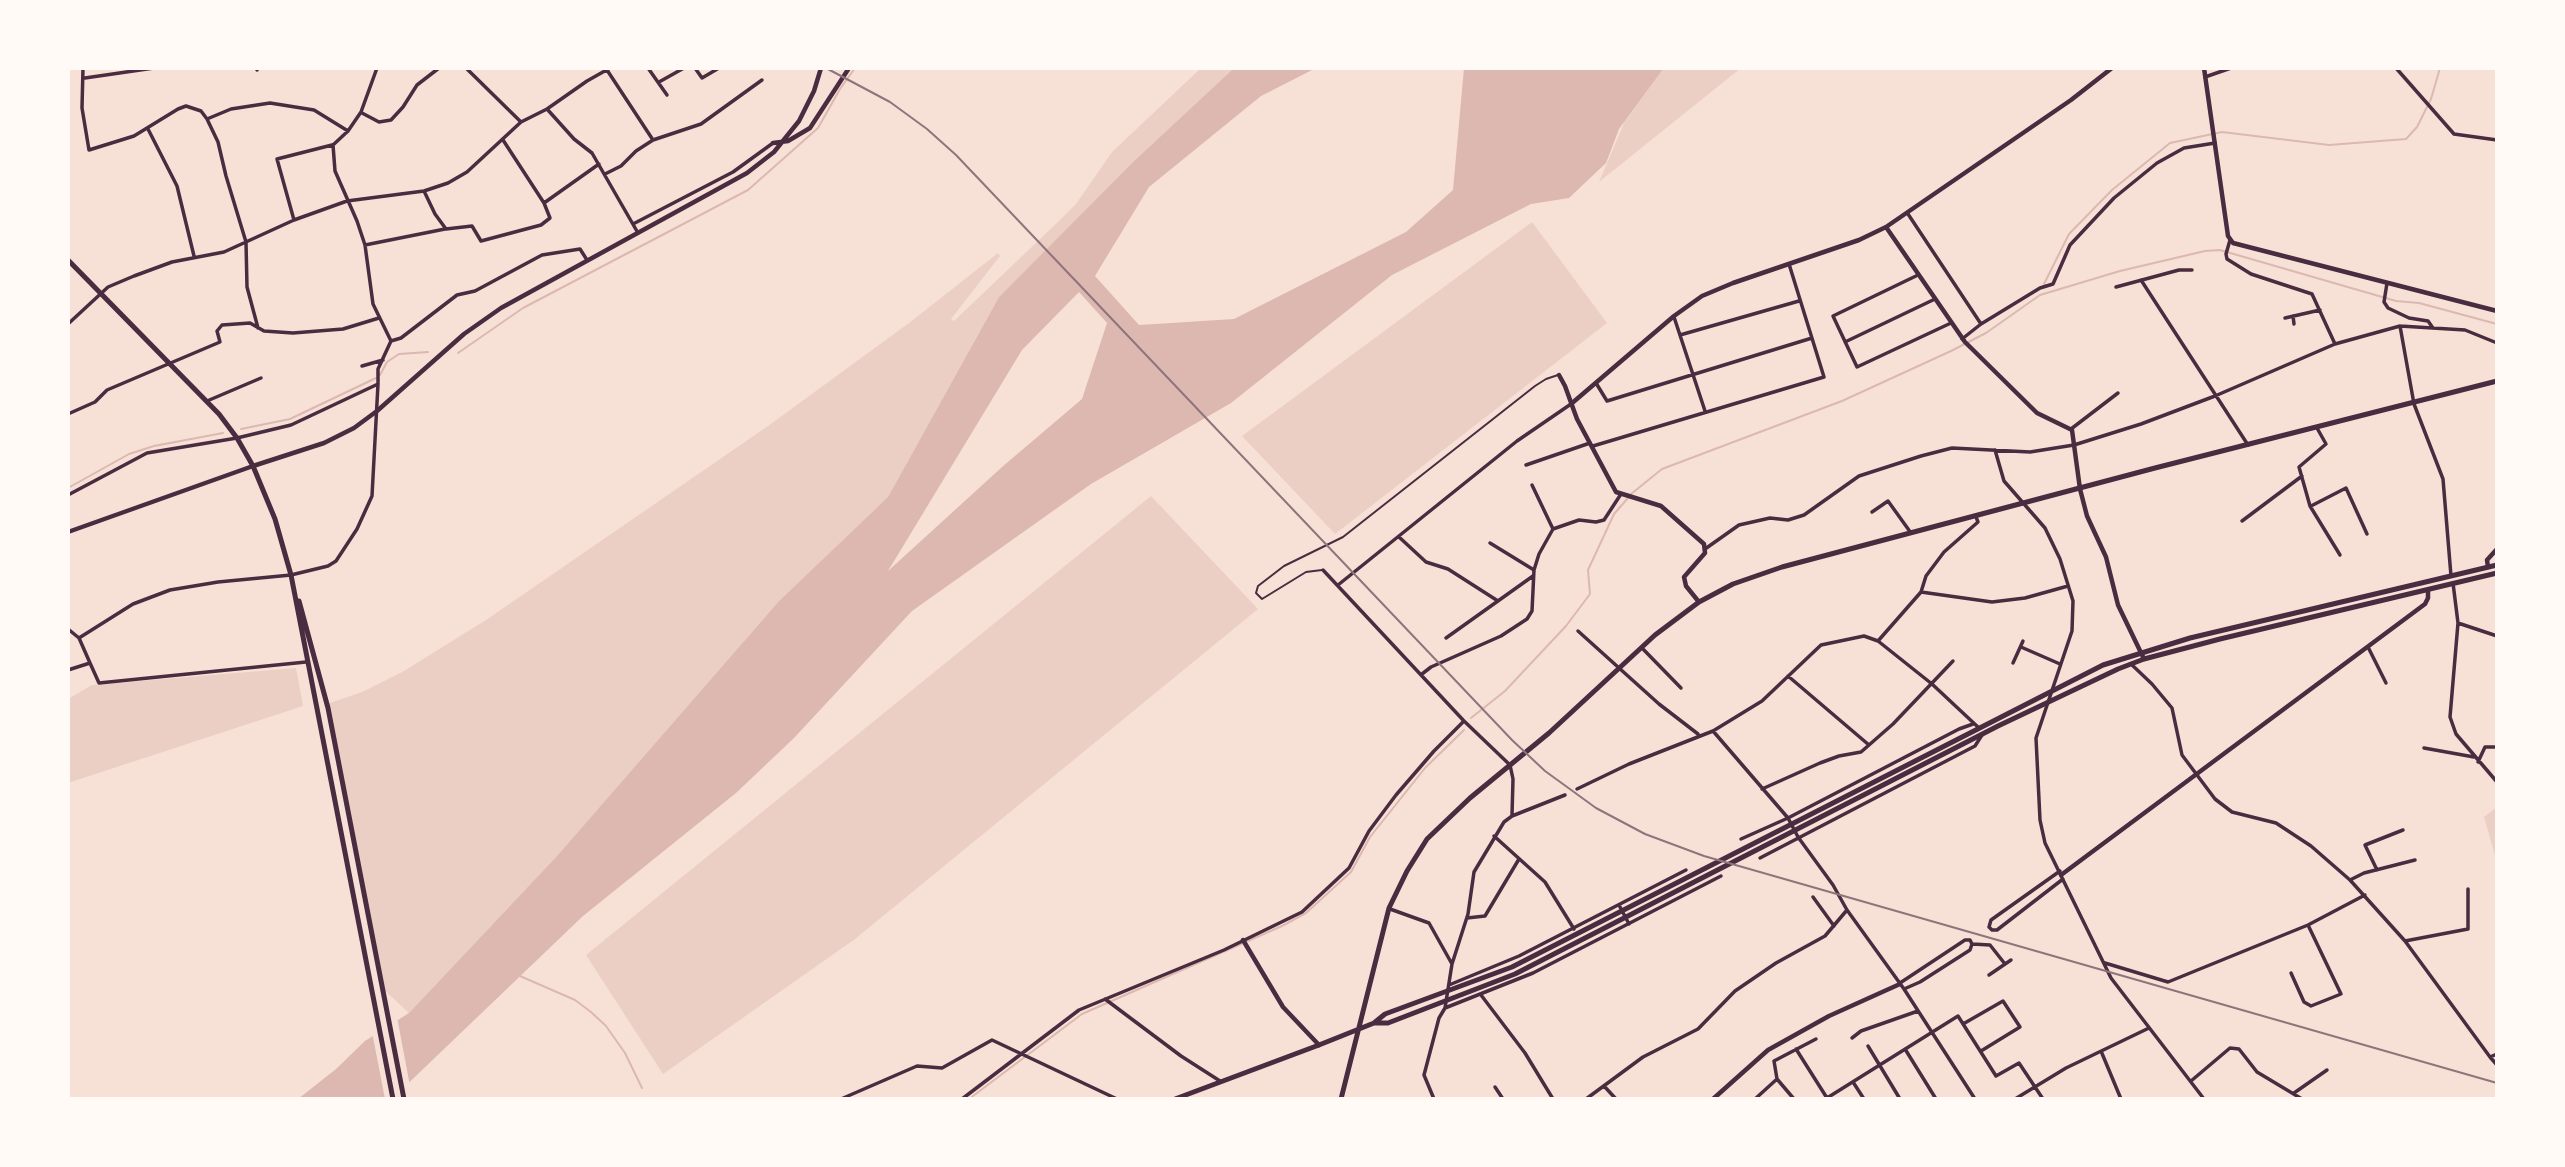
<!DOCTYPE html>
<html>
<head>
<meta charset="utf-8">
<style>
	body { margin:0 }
	#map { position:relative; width:2565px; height:1167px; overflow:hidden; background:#f7e1d7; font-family:"Golos Text",sans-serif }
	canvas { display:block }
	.frame { position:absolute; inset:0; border:70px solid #fffaf5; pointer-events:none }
</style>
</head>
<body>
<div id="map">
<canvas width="2565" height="1167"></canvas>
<div class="frame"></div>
</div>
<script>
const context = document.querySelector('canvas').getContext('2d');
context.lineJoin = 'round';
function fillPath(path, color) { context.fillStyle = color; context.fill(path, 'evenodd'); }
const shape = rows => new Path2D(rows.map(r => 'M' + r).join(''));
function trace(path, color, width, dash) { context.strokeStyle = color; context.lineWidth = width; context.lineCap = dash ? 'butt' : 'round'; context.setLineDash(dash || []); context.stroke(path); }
const green = shape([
	[1201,68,1234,68,1133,162,999,297,888,497,779,601,557,856,409,1013,382,988,327,704,362,692,404,671,486,620,768,426,909,323,998,253,1000,256,951,319,954,321,1060,220,1076,204,1112,152],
	[1664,68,1741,68,1599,182,1624,123],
	[1532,222,1607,323,1335,534,1242,436],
	[1151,496,1258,609,855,939,663,1074,586,955],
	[296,668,303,706,68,783,68,699,92,685],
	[2497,807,2497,863,2484,817]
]);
const water = shape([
	[1234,68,1316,68,1261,96,1149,187,1095,276,1139,325,1234,319,1406,232,1453,190,1464,68,1664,68,1619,129,1606,163,1569,198,1531,204,1392,275,1231,403,1091,484,912,611,794,738,736,793,583,916,396,1095,390,1099,298,1099,336,1069,365,1041,409,1013,557,856,779,601,888,497,999,297,1133,162],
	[1079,292,1107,323,1082,399,1002,467,888,571,1022,350]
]);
const pier = shape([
	[397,1017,410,1086,397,1099,385,1099,372,1032]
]);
const stream = shape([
	[2044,284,2069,234,2112,190,2170,143,2222,132,2329,145,2406,139,2417,127,2431,99,2440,68],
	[458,353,523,308,748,190,818,128,840,89,855,68],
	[380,375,387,362,399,354,428,352],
	[241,429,290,419,376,378],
	[68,488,129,454,154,446,223,433],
	[1631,494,1662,469,1842,401,1951,351,1986,333,2040,295,2120,271,2205,251,2220,250,2396,301,2419,303,2497,324],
	[1471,718,1505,691,1566,626,1590,594,1588,570,1614,514,1628,498],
	[520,976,575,1000,591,1012,606,1026,625,1053,642,1088],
	[969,1099,1082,1014,1282,926,1306,913,1351,872,1370,837,1425,768,1464,730]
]);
const service = shape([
	[1322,570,1306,572,1262,599,1256,593,1258,586,1284,566,1343,537,1535,386,1546,379,1558,375]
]);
const minor = shape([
	[83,68,82,108,89,150,134,136,178,109,186,106,201,111,207,119,218,142,226,176,246,242,247,287,258,328],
	[377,68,361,112,348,131,333,145,335,171,357,221,365,245,373,304,391,341,378,369,378,384],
	[466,68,521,122],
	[648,68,667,95],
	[695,68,702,78,719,68],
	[2396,68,2454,134,2497,140],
	[257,70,258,68],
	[607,70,653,140],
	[2205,77,2231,68],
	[85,78,154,68],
	[659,82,684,68],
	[547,109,574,139,592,153,638,233],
	[362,113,379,122,391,120,403,107,417,85,439,68],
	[207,119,231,109,270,103,314,110,348,131],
	[148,129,177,186,194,256],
	[503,140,544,203],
	[605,174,621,166,636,151,653,140,701,124,762,80],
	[424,191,435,214,446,229,472,226,481,241,541,225,550,218,544,203,599,164],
	[1908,214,1981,324],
	[294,220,277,159,332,145],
	[633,224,733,172,773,143],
	[2230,240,2226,254,2227,259,2251,274,2312,294,2335,344],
	[365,245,445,229],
	[1918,275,1833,316,1857,367,1951,323],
	[2141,280,2248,445],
	[2387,283,2384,302,2388,308,2409,318,2428,321,2433,328],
	[2116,287,2179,270,2192,270],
	[2293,316,2294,324],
	[1674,317,1705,411],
	[2285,318,2320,310],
	[68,324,108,287,134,276,172,262,224,252,294,220,347,201,424,191,448,183,467,172,521,122,547,109,587,81,610,68],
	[2400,326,2414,404,2443,479,2451,576],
	[1680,335,1799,301],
	[1962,339,1981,324,2040,288,2053,284,2070,245,2114,198,2157,163,2184,148,2215,143],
	[391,341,401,338,457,295,475,291,542,255,580,249,587,260],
	[1845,342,1935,299],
	[362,366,383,360],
	[1596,383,1607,401,1812,338],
	[207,401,261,378],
	[68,414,95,402,107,390,220,342,217,331,222,325,250,323,264,331,293,333,343,329,379,318],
	[2317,428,2326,444,2299,467,2310,506,2340,555],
	[2071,429,2118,393],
	[1593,446,1824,377,1789,264],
	[1995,450,2004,481,2045,528,2060,559,2073,601,2072,631,2036,738,2040,820,2045,843,2111,978,2204,1099],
	[1526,465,1590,443],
	[1532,485,1553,529],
	[68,495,147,453,237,438,291,425,378,384,372,496,357,529,336,561,328,566,291,575,218,582,170,590,133,604,79,638],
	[2311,506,2346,488,2367,534],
	[1872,512,1888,501,1911,533],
	[2242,521,2302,476],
	[1399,537,1426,562,1448,569,1498,601],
	[1490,543,1534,570],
	[1705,549,1739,525,1770,518,1788,520,1804,515,1859,476,1921,456,1952,448,2030,452,2074,445,2141,424,2215,396,2335,344,2400,326,2465,330,2497,343],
	[1323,570,1464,721,1510,765,1513,779,1512,815],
	[2453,583,2458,623,2450,717,2456,734,2497,782],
	[1338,585,1517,441,1571,404],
	[1921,592,1992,602,2025,598,2068,586],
	[2458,623,2497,636],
	[68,629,79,638,90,663],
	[1578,631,1659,704,1698,734],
	[1446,638,1533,576],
	[1878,641,1921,592,1926,576,1944,552,1978,522,1976,517],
	[2021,647,2060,664],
	[2368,647,2386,683],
	[1642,648,1681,688],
	[2013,663,2023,641],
	[2131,664,2152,684,2172,708,2182,755,2215,799,2232,812,2276,823,2311,846,2350,880,2405,941,2490,1057,2497,1054],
	[68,670,90,663,99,683,306,662],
	[1422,674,1431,667,1501,636,1527,619,1532,611,1534,570,1539,554,1553,529,1579,520,1596,522,1604,520,1621,494],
	[1788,676,1869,745],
	[1713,731,1788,818,1798,837,1833,885,1847,910,1904,989,1975,1099],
	[2424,748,2474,757],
	[2478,762,2485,747,2497,747],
	[1577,789,1629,764,1713,731,1762,701,1821,645,1864,636,1878,641,1932,684,1979,728],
	[1762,789,1820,763,1839,756,1861,752,1893,724,1953,661],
	[1494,836,1545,882,1574,929],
	[1741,839,1788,818,1959,729,1973,724],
	[1760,858,1975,746,1982,735],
	[2377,870,2365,845,2403,830],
	[2060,871,1991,920,1989,927,1992,930,1997,930,2063,879],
	[2350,880,2364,873,2415,860],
	[1813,897,1834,926],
	[1619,905,1629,924],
	[1390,909,1429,923,1452,964],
	[1467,918,1485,916,1519,859],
	[2405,941,2468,929,2468,889],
	[1972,944,1990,945,2005,964],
	[2105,963,2168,982,2308,925,2365,895],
	[2291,973,2304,1002,2311,1006,2341,994,2308,925],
	[1989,975,2011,960],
	[1900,983,1965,940,1970,940,1972,944,1970,950,1920,982,1904,989],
	[1449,985,1519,956,1686,870],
	[1481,995,1525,1053,1553,1099],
	[1105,999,1181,1056,1220,1081],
	[1445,1008,1533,973,1721,876],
	[1963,1024,2003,1001,2020,1027,1981,1051],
	[1852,1038,1861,1031,1918,1011],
	[1868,1046,1900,1099],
	[1796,1049,1827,1098],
	[1905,1049,1936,1099],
	[2101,1051,2121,1099],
	[2490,1057,2497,1065],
	[1777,1079,1794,1099],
	[2191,1081,2230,1048,2239,1049,2257,1072,2302,1099],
	[1853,1082,1864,1099],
	[1604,1086,1616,1099],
	[1495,1087,1503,1099],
	[2294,1093,2327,1070],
	[1827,1098,1958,1016,1996,1076,2019,1063,2043,1099],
	[841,1099,917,1066,942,1068,992,1040,1117,1099],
	[962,1099,1079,1010,1224,950,1302,912,1349,868,1369,831,1396,795,1434,751,1464,721],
	[1434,1099,1424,1075,1439,1018,1445,1008,1452,964,1468,914,1474,872,1504,822,1512,816,1565,795],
	[1586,1099,1643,1057,1698,1029,1735,991,1776,963,1825,936,1847,910],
	[1755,1099,1777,1079,1774,1061,1816,1039],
	[2015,1099,2066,1068,2149,1028]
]);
const tertiary = shape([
	[2204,68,2228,236,2233,243,2497,311],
	[773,143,788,141,810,128,849,68],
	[1886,227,1965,342,2037,413,2072,430,2080,489,2087,516,2106,557,2118,605,2144,659],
	[1571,404,1674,316,1702,296,1733,283,1859,240,1886,227,2071,100,2112,68],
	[253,466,324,443,354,428,377,411,464,334,501,308,747,173,774,152,799,121,814,91,821,68],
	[2488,567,2487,560,2497,549],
	[2061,875,2425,604,2428,598,2428,590],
	[1243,940,1283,1007,1319,1045],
	[1713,1099,1768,1050,1829,1016,1900,984]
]);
const secondary = shape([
	[1559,375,1565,386,1577,419,1616,492,1661,506,1704,544,1705,553,1684,577,1686,586,1699,602],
	[68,532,253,466]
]);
const primary = shape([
	[68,260,219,414,237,438,253,466,275,519,291,575,393,1099],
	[299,601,328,708,404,1099],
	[1374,1023,1388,1023,1515,974,1998,726,2118,669,2144,659,2220,639,2497,573],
	[1175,1099,1319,1045,1374,1023,1385,1014,1512,967,2103,665,2190,638,2497,565],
	[1341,1099,1389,908,1407,871,1427,839,1470,798,1549,733,1655,635,1699,602,1733,584,1782,567,2155,468,2497,381]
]);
const rail = shape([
	[826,68,890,102,927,129,956,155,1512,740,1545,771,1596,808,1645,834,1704,856,2497,1083]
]);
fillPath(green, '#ebcfc5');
fillPath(water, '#dcb8b0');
fillPath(pier, '#f7e1d7');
trace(stream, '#dcb8b0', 2);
trace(service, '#4a2c40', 2);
trace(minor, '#4a2c40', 3.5);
trace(tertiary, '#4a2c40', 4.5);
trace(secondary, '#4a2c40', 4.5);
trace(primary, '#4a2c40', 5);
trace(rail, '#8f747c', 2);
</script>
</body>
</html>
